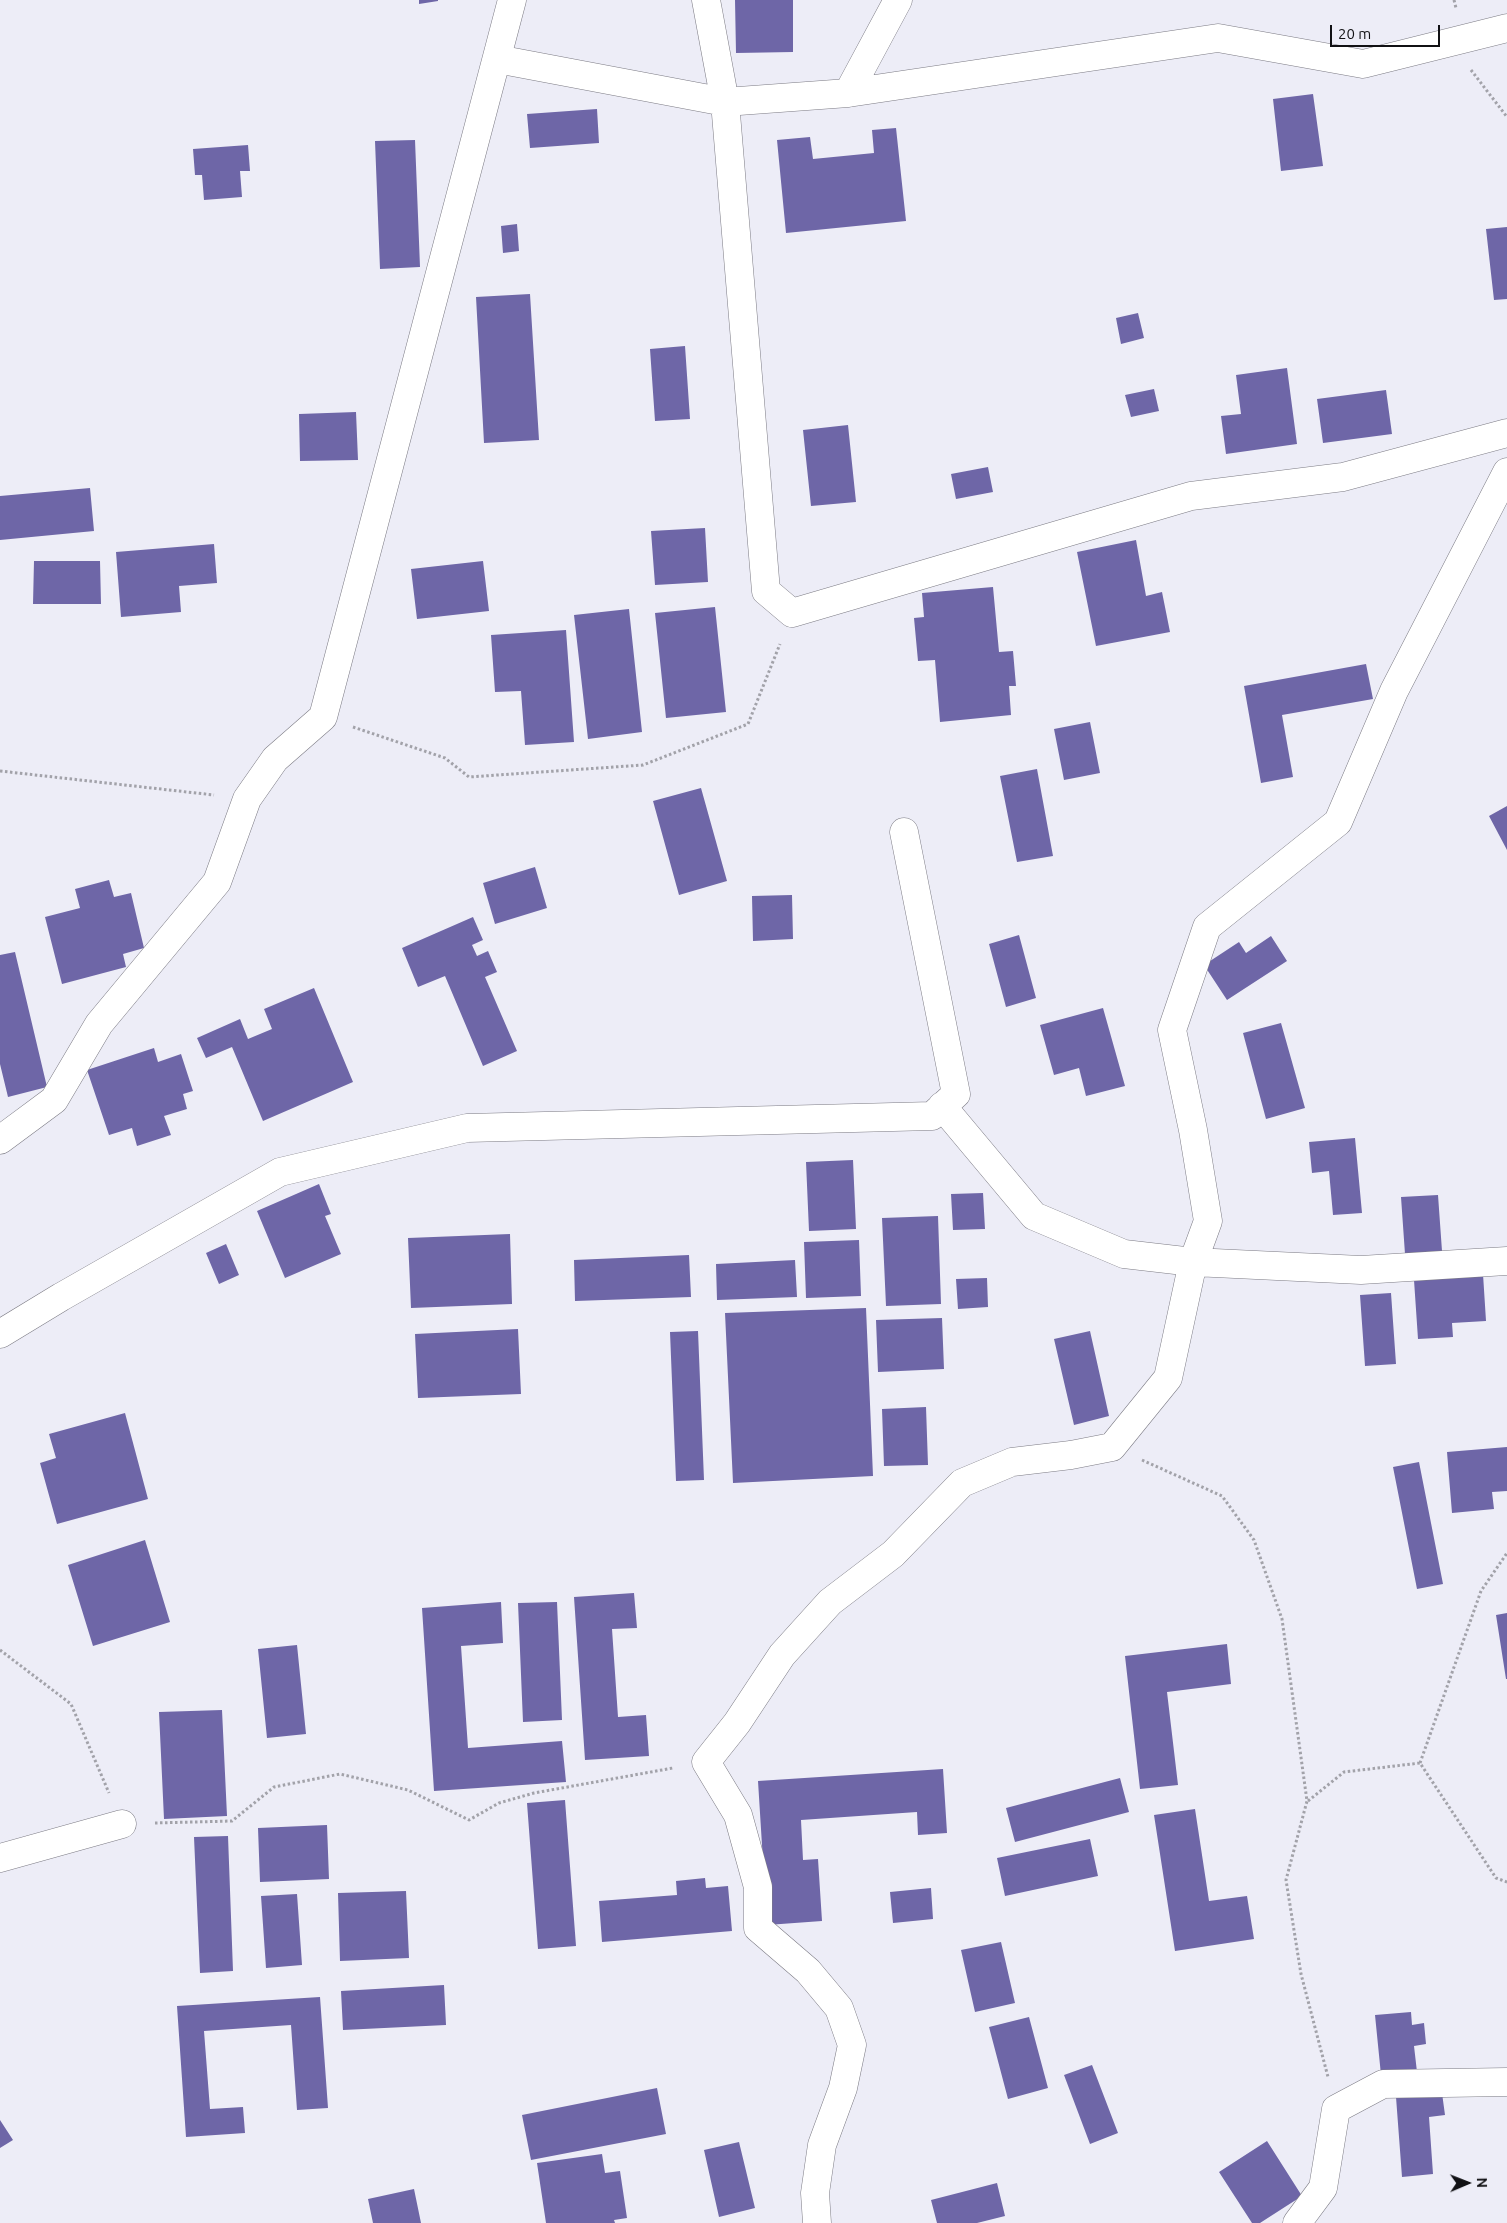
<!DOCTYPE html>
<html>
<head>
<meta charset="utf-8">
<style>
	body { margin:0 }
	#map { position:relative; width:1507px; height:2223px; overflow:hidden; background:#ededf7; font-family:Ubuntu,sans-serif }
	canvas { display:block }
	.north { position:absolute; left:1442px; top:2158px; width:50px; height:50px; -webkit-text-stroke:4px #ededf7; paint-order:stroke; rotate:89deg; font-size:14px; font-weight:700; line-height:20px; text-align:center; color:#111114 }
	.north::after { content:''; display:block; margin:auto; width:18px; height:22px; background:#111114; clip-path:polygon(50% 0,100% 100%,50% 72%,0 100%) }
	.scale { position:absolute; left:1330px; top:25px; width:110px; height:22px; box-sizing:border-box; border:2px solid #111114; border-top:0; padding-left:6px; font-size:15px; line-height:18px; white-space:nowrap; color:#111114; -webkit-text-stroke:4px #ededf7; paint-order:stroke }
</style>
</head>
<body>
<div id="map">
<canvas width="1507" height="2223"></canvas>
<div class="north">N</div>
<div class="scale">20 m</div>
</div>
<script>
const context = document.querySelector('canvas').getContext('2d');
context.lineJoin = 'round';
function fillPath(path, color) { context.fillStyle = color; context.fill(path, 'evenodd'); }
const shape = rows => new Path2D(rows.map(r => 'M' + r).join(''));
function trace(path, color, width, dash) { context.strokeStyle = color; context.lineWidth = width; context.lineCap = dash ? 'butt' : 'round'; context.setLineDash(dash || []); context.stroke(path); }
const building = shape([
	[419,0,438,0,438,1,419,4],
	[735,0,793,0,793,52,736,53],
	[1313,94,1323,166,1281,171,1273,99],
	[597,109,599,143,530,148,527,114],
	[896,128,906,221,786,233,777,140,810,137,813,159,874,153,872,130],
	[415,140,420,267,380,269,375,141],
	[248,145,250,171,240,171,242,197,204,200,202,175,195,175,193,149],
	[517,224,519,251,503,253,501,226],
	[1507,227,1507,299,1494,300,1486,229],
	[530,294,539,440,484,443,476,297],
	[1138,313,1144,338,1121,344,1116,318],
	[685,346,690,419,655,421,650,349],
	[1287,368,1297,444,1226,454,1221,416,1241,414,1236,375],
	[1154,389,1159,411,1131,417,1125,395],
	[1386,390,1392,434,1323,443,1317,399],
	[356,412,358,460,300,461,299,414],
	[848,425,856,502,811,506,803,430],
	[988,467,993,492,956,499,951,474],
	[90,488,94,531,0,540,0,496],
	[705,528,708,582,655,585,651,531],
	[1136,540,1146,596,1162,592,1170,632,1096,646,1077,552],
	[214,544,217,583,179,586,181,612,121,617,116,552],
	[34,561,100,561,101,604,33,604],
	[483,561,489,611,417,619,411,569],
	[993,587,999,652,1013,651,1016,686,1009,686,1011,715,940,722,935,660,918,661,914,618,924,617,922,593],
	[715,607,726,712,666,718,655,613],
	[629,609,642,732,588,739,574,615],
	[566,630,574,742,525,745,521,691,495,692,491,635],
	[1366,664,1373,699,1282,715,1293,777,1261,783,1244,686],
	[1090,722,1100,773,1064,780,1054,729],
	[1037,769,1053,856,1017,862,1000,776],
	[701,788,727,881,679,895,653,801],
	[1507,806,1507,850,1489,816],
	[535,867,547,908,495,924,483,883],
	[109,880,114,897,131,893,144,948,123,954,126,967,62,984,45,917,80,908,75,889],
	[792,895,793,939,753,941,752,896],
	[473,917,483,940,472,945,477,956,488,951,497,972,485,977,517,1051,483,1066,445,976,418,987,402,948],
	[1019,935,1036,998,1006,1007,989,944],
	[1271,936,1287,961,1227,1000,1204,965,1239,942,1246,953],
	[15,952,47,1087,8,1097,0,1064,0,955],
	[314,988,353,1082,263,1121,232,1047,206,1058,197,1038,240,1019,248,1039,272,1029,264,1009],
	[1103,1008,1125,1086,1086,1096,1079,1068,1054,1075,1040,1025],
	[1281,1023,1305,1108,1266,1119,1243,1033],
	[154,1048,158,1062,181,1054,193,1091,183,1094,187,1109,164,1116,171,1135,137,1146,132,1128,109,1135,87,1070],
	[1355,1138,1362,1213,1333,1215,1329,1171,1312,1173,1309,1142],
	[853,1160,856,1229,809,1231,806,1162],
	[319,1184,331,1214,325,1216,341,1254,285,1278,257,1211],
	[983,1193,985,1229,953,1230,951,1194],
	[1438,1195,1442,1251,1405,1254,1401,1197],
	[938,1216,941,1304,886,1306,882,1218],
	[510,1234,512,1304,411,1308,408,1238],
	[859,1240,861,1296,806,1298,804,1242],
	[226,1244,239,1275,219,1284,206,1253],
	[689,1255,691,1297,575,1301,574,1260],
	[795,1260,797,1297,717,1300,716,1264],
	[1483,1274,1486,1321,1452,1323,1453,1337,1418,1339,1414,1280],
	[987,1278,988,1307,958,1309,956,1279],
	[1391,1293,1396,1364,1365,1366,1360,1295],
	[866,1308,873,1476,733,1483,725,1313],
	[942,1318,944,1369,878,1372,876,1320],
	[518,1329,521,1394,418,1398,415,1334],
	[698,1331,704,1480,676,1481,670,1332],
	[1090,1331,1109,1416,1074,1425,1054,1339],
	[926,1407,928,1465,884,1466,882,1409],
	[125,1413,148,1499,57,1524,40,1463,56,1458,49,1434],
	[1507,1447,1507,1491,1492,1492,1494,1509,1452,1513,1447,1452],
	[1419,1462,1443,1584,1417,1589,1393,1467],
	[145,1540,170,1622,93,1646,68,1565],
	[634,1593,637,1628,612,1629,618,1717,646,1715,649,1756,585,1760,574,1597],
	[501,1602,503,1643,461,1646,468,1748,562,1741,566,1782,434,1791,422,1608],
	[557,1602,562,1720,523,1722,518,1603],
	[1507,1613,1507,1679,1506,1679,1496,1615],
	[1227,1644,1231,1684,1167,1692,1178,1785,1140,1789,1125,1656],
	[297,1645,306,1734,267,1738,258,1649],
	[222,1710,227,1816,164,1819,159,1712],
	[943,1769,947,1833,918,1835,917,1812,801,1820,803,1860,818,1859,822,1921,767,1925,758,1781],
	[1120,1778,1129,1812,1015,1842,1006,1808],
	[565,1800,576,1946,538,1949,527,1803],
	[1195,1809,1209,1901,1247,1896,1254,1939,1175,1951,1154,1815],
	[327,1825,329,1879,260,1882,258,1828],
	[228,1836,233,1971,200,1973,194,1837],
	[1090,1839,1098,1876,1005,1896,997,1858],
	[705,1878,706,1888,728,1886,732,1931,602,1942,599,1901,677,1895,676,1881],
	[931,1888,933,1919,893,1923,890,1892],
	[406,1891,409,1958,340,1961,338,1893],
	[297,1894,302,1965,266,1968,261,1896],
	[1001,1942,1015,2003,975,2012,961,1950],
	[444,1985,446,2025,343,2030,341,1991],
	[320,1997,328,2108,297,2110,291,2025,204,2031,210,2109,243,2107,245,2133,186,2137,177,2006],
	[1411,2012,1412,2025,1424,2023,1426,2044,1414,2046,1417,2072,1381,2075,1375,2015],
	[1029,2017,1048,2088,1008,2099,989,2027],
	[1092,2065,1118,2133,1090,2144,1064,2075],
	[657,2088,666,2134,531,2160,522,2115],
	[1442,2093,1445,2115,1429,2117,1433,2174,1402,2177,1396,2097],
	[0,2120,13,2140,0,2148],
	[1267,2141,1302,2196,1260,2223,1252,2223,1219,2172],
	[739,2142,755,2208,719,2217,704,2150],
	[602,2154,605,2173,620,2171,627,2218,614,2220,615,2223,546,2223,537,2163],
	[997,2183,1005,2216,977,2223,937,2223,931,2200],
	[414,2189,421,2223,373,2223,368,2199]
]);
const path = shape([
	[1454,0,1456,8],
	[1471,70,1507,117],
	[353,727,445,758,469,777,643,765,748,724,780,644],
	[0,771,214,795],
	[1142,1460,1222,1496,1254,1540,1282,1619,1307,1801,1286,1880,1301,1974,1328,2077],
	[0,1650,71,1704,109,1793],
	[1420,1763,1481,1591,1507,1553],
	[1308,1801,1344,1772,1420,1763,1496,1878,1507,1882],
	[155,1823,232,1821,274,1787,340,1774,408,1790,469,1820,499,1803,534,1793,673,1768]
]);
const minor = shape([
	[706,0,725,102,766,591,792,613,1191,496,1343,477,1507,433],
	[497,59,725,102,848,93,898,0],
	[848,93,1218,38,1363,64,1507,28],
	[942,1106,1034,1216,1124,1254,1193,1262,1361,1270,1507,1261],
	[0,1140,54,1100,99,1024,217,882,247,799,275,759,323,717,512,0],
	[0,1334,61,1297,280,1172,467,1128,932,1116,956,1094,904,832],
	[0,1858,122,1824],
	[817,2223,815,2193,822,2145,843,2088,852,2045,839,2008,808,1971,758,1928,758,1887,738,1815,706,1762,737,1723,782,1655,830,1602,893,1554,962,1483,1012,1462,1071,1455,1112,1447,1168,1378,1193,1262,1208,1221,1193,1130,1172,1030,1207,927,1338,822,1394,691,1507,472],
	[1297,2223,1323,2188,1336,2109,1383,2084,1507,2082]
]);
fillPath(building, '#6e66a7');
trace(minor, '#7c7b84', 29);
trace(path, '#a2a2a9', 3, [2.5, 2.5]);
trace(minor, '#fff', 28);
</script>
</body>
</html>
